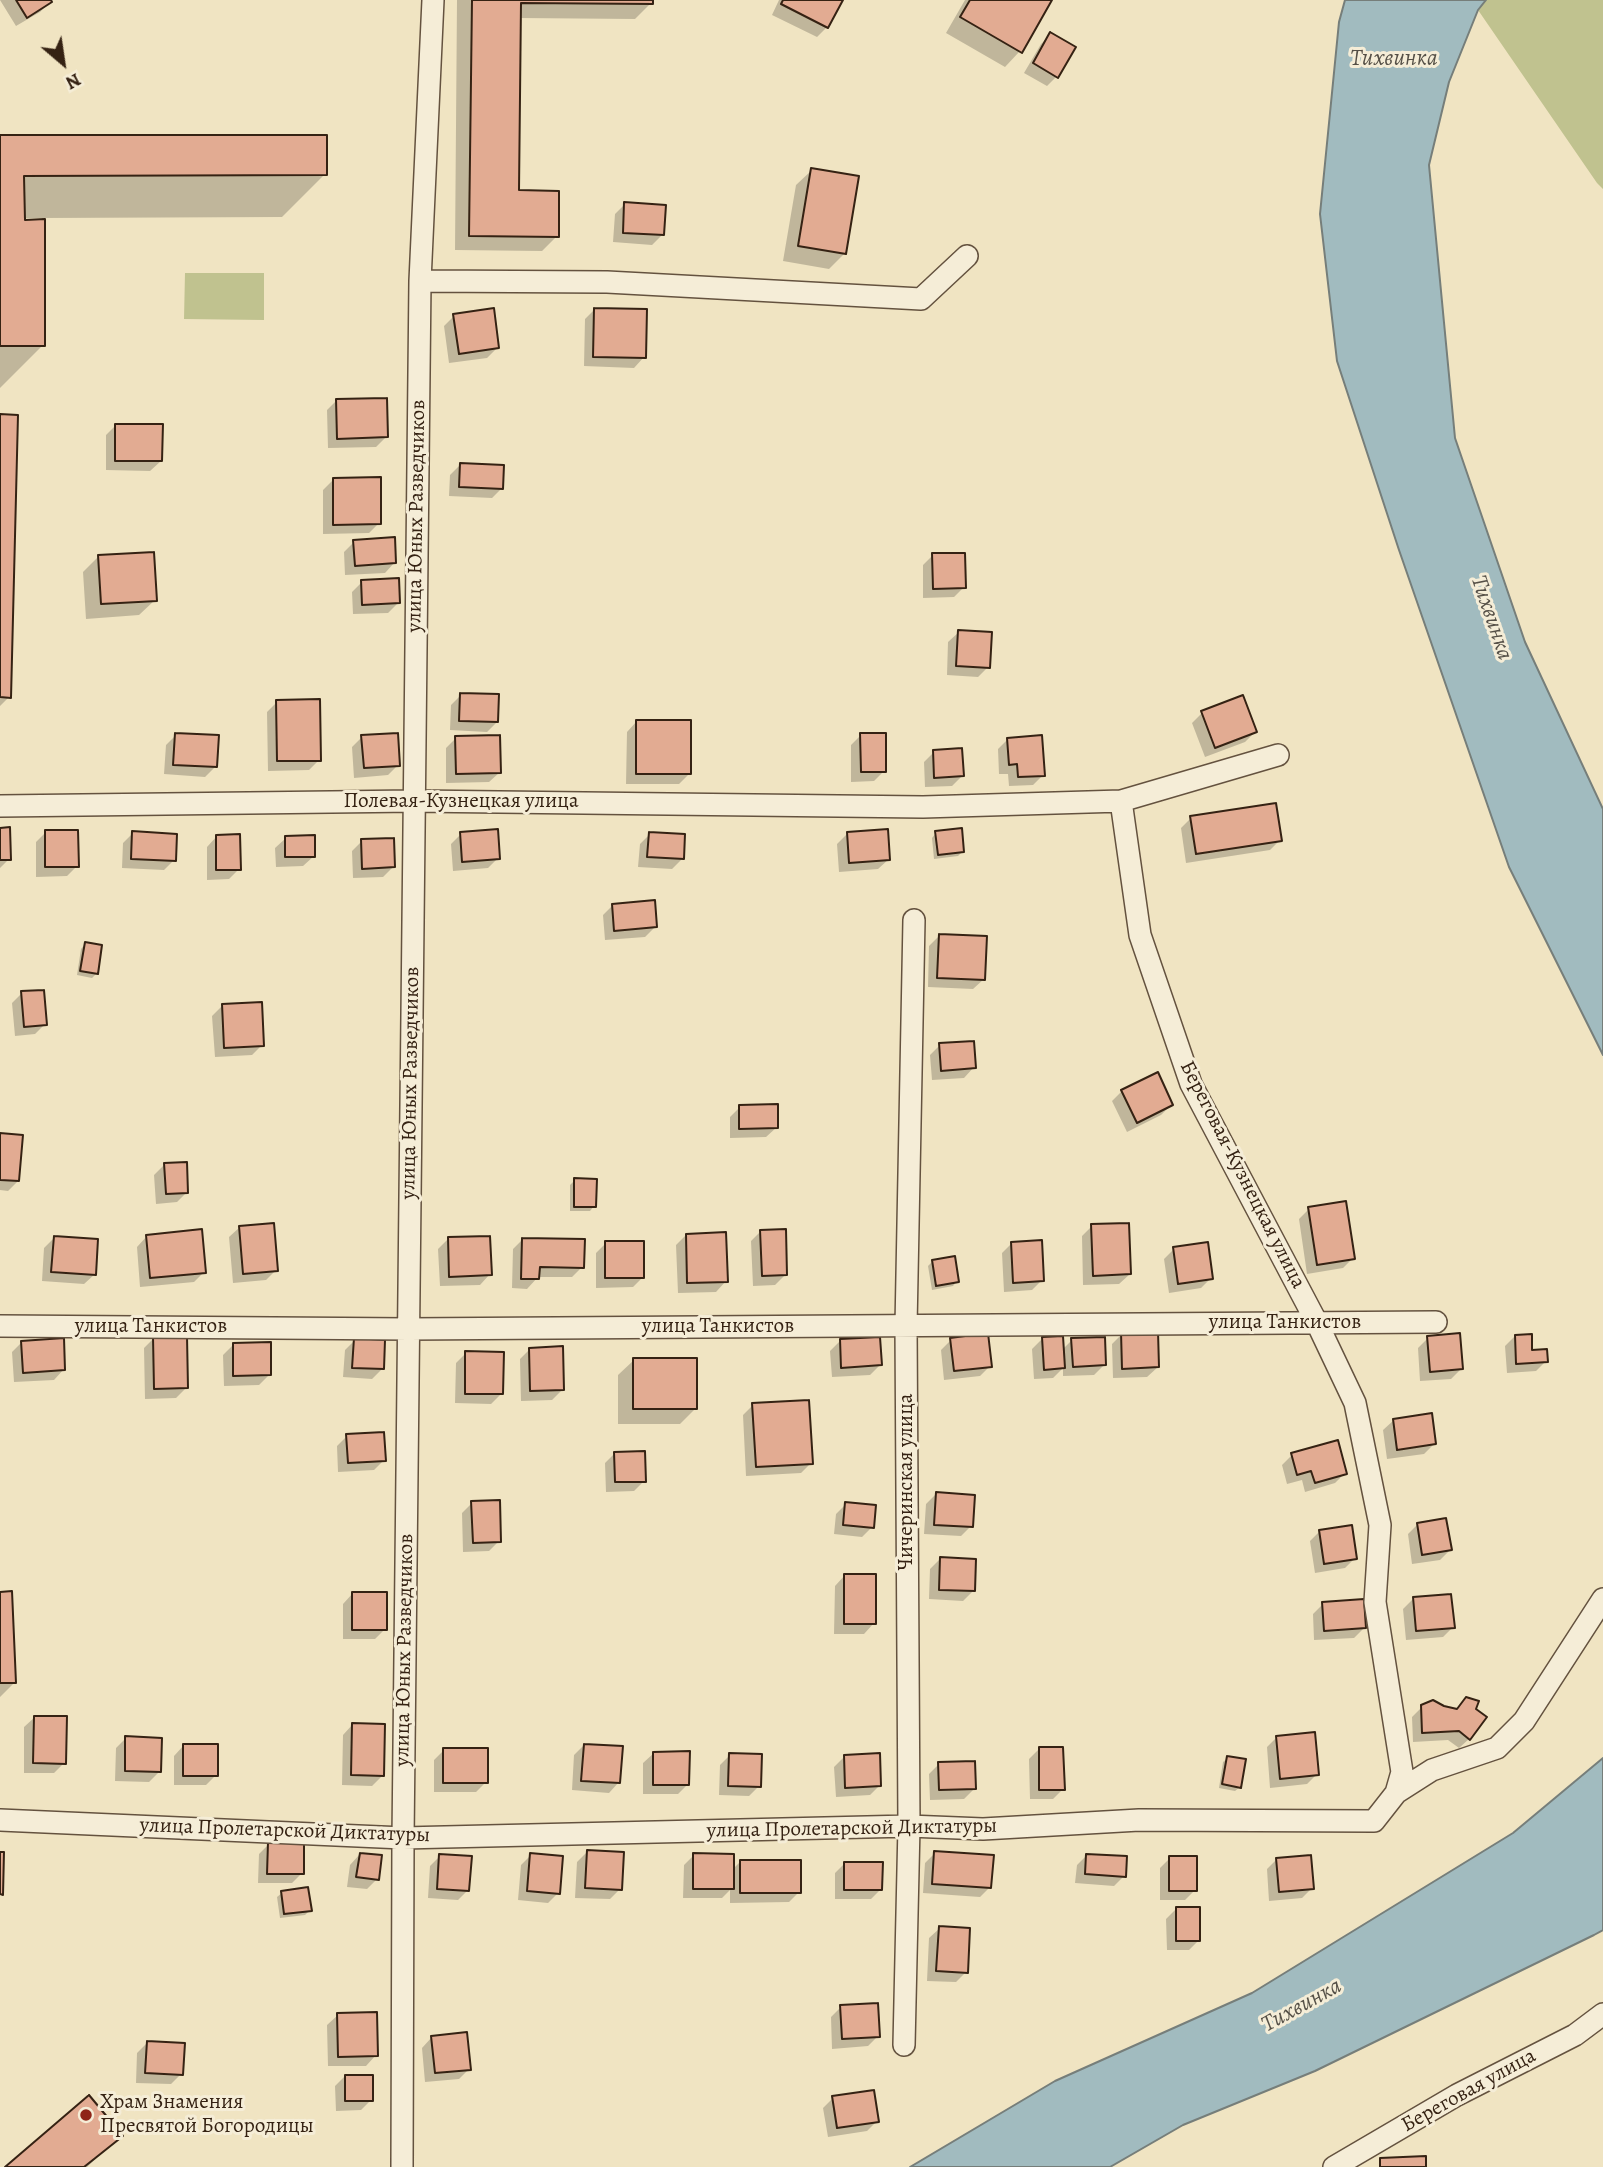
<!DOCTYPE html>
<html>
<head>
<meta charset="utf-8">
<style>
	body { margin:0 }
	#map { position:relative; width:1603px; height:2167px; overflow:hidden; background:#f0e4c2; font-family:Alegreya,serif }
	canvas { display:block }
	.north { position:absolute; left:28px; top:28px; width:70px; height:70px; -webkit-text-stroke:5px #f5edd7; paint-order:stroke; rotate:151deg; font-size:19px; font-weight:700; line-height:28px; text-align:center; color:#352213 }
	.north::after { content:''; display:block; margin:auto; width:24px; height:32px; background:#352213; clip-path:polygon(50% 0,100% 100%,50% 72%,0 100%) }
</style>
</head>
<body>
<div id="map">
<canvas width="1603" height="2167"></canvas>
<div class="north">N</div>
</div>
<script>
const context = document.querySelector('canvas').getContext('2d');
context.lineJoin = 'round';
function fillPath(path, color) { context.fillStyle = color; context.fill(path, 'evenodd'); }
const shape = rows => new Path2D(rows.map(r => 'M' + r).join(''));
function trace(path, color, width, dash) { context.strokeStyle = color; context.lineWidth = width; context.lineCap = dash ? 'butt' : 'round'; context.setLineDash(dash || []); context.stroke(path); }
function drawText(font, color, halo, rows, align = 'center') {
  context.font = font + ' Alegreya,serif'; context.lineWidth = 6; context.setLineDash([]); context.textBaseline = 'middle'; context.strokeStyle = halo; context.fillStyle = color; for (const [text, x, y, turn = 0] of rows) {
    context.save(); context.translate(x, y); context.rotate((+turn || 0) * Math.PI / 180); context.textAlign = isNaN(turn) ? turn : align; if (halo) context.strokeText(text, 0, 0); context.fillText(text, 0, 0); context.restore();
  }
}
const green = shape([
	[1486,0,1603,0,1603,189,1597,183,1478,10],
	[185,273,264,273,264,320,184,319]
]);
const water = shape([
	[1345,0,1486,0,1478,10,1449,82,1429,165,1455,438,1525,642,1603,809,1603,1055,1509,867,1399,550,1337,361,1320,214,1339,22,1345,0],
	[1603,1758,1603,1930,1594,1935,1315,2071,1183,2125,1110,2167,910,2167,1055,2081,1252,1993,1513,1833,1603,1758]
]);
const shadow = shape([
	[0,0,49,0,50,2,40,12,16,26],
	[457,0,651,0,651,3,635,19,519,18,517,192,557,236,542,251,455,250],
	[779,0,841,0,827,27,817,37,772,15],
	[965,0,1050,0,1020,51,1005,67,946,33],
	[1051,34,1057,76,1047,86,1024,73,1041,44],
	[0,137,325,174,282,217,43,218,43,345,0,388],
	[23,218,42,218,42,221,23,221],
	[812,170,845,253,829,269,783,261,796,185],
	[625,204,663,234,652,245,613,242,615,214],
	[595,309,644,357,634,368,584,366,585,319],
	[454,316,497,348,487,358,449,363,444,326],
	[337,400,386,437,376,447,328,448,327,410],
	[0,416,9,697,0,706],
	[116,425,161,461,150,471,106,470,106,435],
	[460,465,502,488,492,498,449,496,450,475],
	[333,480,379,523,369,533,323,534,323,490],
	[354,542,395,562,385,573,345,575,344,552],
	[933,555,964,587,954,597,923,598,923,565],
	[99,556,155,600,139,615,86,619,83,572],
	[362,582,398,603,388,613,353,614,352,592],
	[959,632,988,667,978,677,947,675,948,642],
	[461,695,497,722,487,732,450,730,451,705],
	[277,702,319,760,309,770,268,771,267,712],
	[1202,713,1255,732,1245,742,1205,757,1192,723],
	[637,721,689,774,679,784,626,784,627,732],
	[176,735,216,766,205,777,164,774,166,745],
	[861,735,884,771,874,781,851,782,851,745],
	[362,737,398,765,388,775,354,778,352,747],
	[456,738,500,772,489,782,446,783,446,748],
	[1008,739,1043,775,1033,785,1009,786,1008,774,999,774,998,749],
	[934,752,962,776,952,786,925,787,924,762],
	[1191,818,1280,840,1270,850,1186,863,1181,828],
	[0,829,9,859,0,868],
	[46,832,77,866,67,876,36,877,36,842],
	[133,833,174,860,164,870,122,868,123,843],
	[936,833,963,851,958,856,934,859,932,838],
	[461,834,498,858,488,868,453,871,451,844],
	[650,834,682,859,672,869,638,867,640,844],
	[847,834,889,859,878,869,839,872,837,844],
	[217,836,239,869,229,879,207,880,207,847],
	[286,838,314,856,303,866,276,867,275,848],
	[362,841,393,867,383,877,353,878,352,851],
	[613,905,655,927,645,937,605,940,603,915],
	[939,936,984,979,973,989,928,987,929,946],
	[85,944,97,973,92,978,77,975,81,949],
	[22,993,45,1024,35,1034,15,1036,12,1003],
	[222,1006,262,1045,252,1055,215,1057,212,1016],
	[940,1045,974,1067,964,1078,932,1080,930,1055],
	[1122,1091,1171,1105,1161,1115,1127,1132,1112,1101],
	[740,1107,777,1127,766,1137,730,1138,730,1117],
	[0,1135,18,1181,8,1191,0,1190],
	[164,1165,187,1192,177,1202,156,1204,154,1175],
	[575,1180,594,1206,590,1211,570,1211,570,1185],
	[1309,1209,1353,1258,1343,1268,1307,1274,1299,1219],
	[1092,1226,1130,1274,1119,1284,1083,1285,1082,1236],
	[240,1227,276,1270,266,1280,233,1283,229,1237],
	[761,1231,785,1275,775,1285,753,1286,751,1241],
	[686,1235,726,1281,716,1292,678,1293,676,1245],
	[147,1236,204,1272,194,1282,140,1287,137,1247],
	[54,1238,95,1274,84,1284,42,1281,44,1248],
	[448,1239,490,1274,480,1285,440,1286,438,1249],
	[523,1239,582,1267,572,1277,538,1277,527,1289,512,1288,513,1249],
	[606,1243,643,1277,633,1287,596,1288,596,1253],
	[1012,1243,1042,1280,1032,1290,1004,1292,1002,1253],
	[1174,1249,1211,1278,1201,1288,1169,1293,1164,1259],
	[932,1262,957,1281,953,1286,932,1290,928,1266],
	[1122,1334,1158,1367,1147,1377,1113,1378,1112,1344],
	[1515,1336,1531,1351,1546,1361,1536,1371,1507,1373,1505,1346],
	[154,1338,186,1388,176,1398,145,1399,144,1348],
	[1428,1338,1461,1369,1451,1379,1420,1381,1418,1348],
	[1042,1339,1062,1350,1072,1340,1104,1365,1094,1375,1063,1376,1063,1368,1053,1378,1034,1379,1032,1349],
	[355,1340,382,1369,372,1379,343,1377,345,1350],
	[951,1340,990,1366,980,1376,944,1380,941,1350],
	[840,1341,880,1365,870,1375,832,1377,830,1351],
	[22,1342,64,1369,54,1380,14,1382,12,1352],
	[233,1345,269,1375,259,1385,224,1386,223,1355],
	[530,1349,562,1390,552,1400,521,1401,520,1359],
	[466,1353,501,1394,491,1404,455,1403,456,1363],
	[634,1360,696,1408,680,1424,618,1424,618,1375],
	[753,1405,811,1463,801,1473,746,1476,743,1415],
	[1394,1420,1434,1444,1424,1454,1387,1459,1383,1430],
	[347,1436,384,1460,374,1470,338,1472,337,1446],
	[615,1453,644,1481,634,1491,606,1492,605,1463],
	[1292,1455,1345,1473,1335,1483,1305,1492,1302,1480,1287,1484,1282,1465],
	[936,1494,971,1526,961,1536,924,1534,926,1504],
	[472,1503,499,1541,489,1551,463,1552,462,1513],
	[846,1504,872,1527,862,1537,834,1534,836,1514],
	[1418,1524,1450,1550,1440,1560,1412,1564,1408,1534],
	[1320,1531,1355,1558,1345,1568,1315,1573,1310,1541],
	[940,1559,973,1591,963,1601,929,1599,930,1569],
	[845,1575,874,1623,864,1634,834,1634,835,1586],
	[353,1593,385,1629,375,1639,343,1639,343,1604],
	[0,1594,15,1682,0,1697],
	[1413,1599,1453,1627,1443,1637,1406,1640,1403,1609],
	[1323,1604,1364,1628,1354,1638,1314,1640,1313,1614],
	[1467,1699,1469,1739,1459,1748,1448,1740,1413,1742,1412,1717,1422,1707,1456,1710],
	[35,1717,64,1763,54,1773,24,1773,24,1727],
	[353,1724,382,1776,372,1786,342,1785,343,1735],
	[1277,1737,1317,1774,1307,1784,1270,1788,1267,1747],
	[126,1738,159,1772,149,1782,115,1781,116,1748],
	[184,1745,216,1775,206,1785,174,1785,174,1756],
	[584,1745,619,1782,609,1793,572,1790,574,1755],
	[1039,1749,1063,1789,1053,1799,1030,1799,1029,1759],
	[444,1750,486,1782,476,1792,434,1792,434,1760],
	[654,1753,688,1784,678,1794,643,1794,643,1763],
	[730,1755,759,1786,749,1796,719,1795,720,1765],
	[844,1757,880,1785,870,1795,836,1797,834,1767],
	[1228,1758,1240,1787,1235,1791,1219,1788,1223,1762],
	[939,1764,974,1789,964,1799,930,1800,929,1774],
	[269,1844,302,1873,292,1883,258,1883,259,1854],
	[587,1852,620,1889,610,1899,575,1898,577,1862],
	[935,1853,990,1887,980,1897,923,1893,925,1863],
	[360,1854,377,1879,367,1889,347,1887,350,1865],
	[531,1855,558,1893,548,1903,518,1900,521,1865],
	[694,1855,732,1870,740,1862,799,1892,789,1902,730,1903,730,1890,722,1898,683,1898,684,1865],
	[1087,1855,1124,1876,1114,1886,1075,1883,1077,1865],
	[440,1856,468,1890,458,1900,428,1898,430,1866],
	[1170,1858,1195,1890,1185,1900,1160,1900,1160,1868],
	[1277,1859,1312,1888,1302,1898,1269,1901,1267,1869],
	[845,1863,881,1889,871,1899,835,1899,835,1873],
	[282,1893,310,1910,305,1915,280,1918,277,1897],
	[1176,1909,1199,1940,1189,1950,1167,1950,1166,1919],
	[940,1928,966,1972,956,1982,927,1981,929,1938],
	[841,2007,878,2036,868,2046,832,2049,831,2017],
	[338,2015,376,2055,366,2066,328,2066,327,2025],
	[432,2037,469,2069,459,2079,425,2082,422,2048],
	[147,2043,181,2074,171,2084,136,2083,137,2053],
	[345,2076,371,2100,361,2110,336,2111,335,2086],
	[833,2098,877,2121,867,2131,828,2137,823,2108],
	[121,2135,87,2167,8,2167]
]);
const building = shape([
	[16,0,51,0,52,2,27,18,16,0],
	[472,0,653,0,653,4,521,3,519,190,559,191,559,237,469,236,472,0],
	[783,0,843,0,828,28,781,4,783,0],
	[970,0,1052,0,1022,53,960,17,970,0],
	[1050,32,1076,47,1058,78,1033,63,1050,32],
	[0,135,327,135,327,175,24,176,25,220,45,219,45,346,0,346,0,135],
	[811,168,859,176,846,254,798,246,811,168],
	[624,202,666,205,664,235,623,233,624,202],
	[494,308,499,348,459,354,453,314,494,308],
	[594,308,647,309,646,358,593,357,594,308],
	[387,398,388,437,337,439,336,399,387,398],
	[0,414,18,415,11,698,0,697,0,414],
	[115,424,163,424,162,461,115,461,115,424],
	[460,463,504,465,503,489,459,487,460,463],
	[381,477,381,524,333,525,333,478,381,477],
	[395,537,396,563,355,566,353,540,395,537],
	[154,552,157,601,101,604,98,555,154,552],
	[932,553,965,553,966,588,933,589,932,553],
	[399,578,400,603,362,605,361,580,399,578],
	[958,630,992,632,990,668,956,666,958,630],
	[460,693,499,694,498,722,459,721,460,693],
	[1243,695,1257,732,1215,748,1201,711,1243,695],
	[320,699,321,761,277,761,276,700,320,699],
	[636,720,691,720,691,774,636,774,636,720],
	[175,733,219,735,217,767,173,765,175,733],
	[398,733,400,766,364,768,361,735,398,733],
	[860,733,886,733,886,772,861,772,860,733],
	[500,735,501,773,456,774,455,736,500,735],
	[1042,735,1045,776,1018,777,1017,764,1009,765,1007,738,1042,735],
	[962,748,964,776,934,778,933,750,962,748],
	[1276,803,1282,841,1196,854,1190,816,1276,803],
	[10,827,11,860,0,860,0,828,10,827],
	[962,828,964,852,938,855,935,831,962,828],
	[498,829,500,859,462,862,460,832,498,829],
	[888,829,890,860,849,863,847,832,888,829],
	[45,830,78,830,79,867,45,867,45,830],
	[132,831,177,834,176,861,131,859,132,831],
	[649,832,685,834,684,859,647,857,649,832],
	[240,834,241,870,216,870,216,835,240,834],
	[315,835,315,857,285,857,285,836,315,835],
	[394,838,395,867,362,869,361,839,394,838],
	[655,900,657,927,614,931,612,904,655,900],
	[939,934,987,936,985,980,937,978,939,934],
	[85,942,102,945,98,974,80,971,85,942],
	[44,990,47,1025,24,1027,21,991,44,990],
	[262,1002,264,1046,224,1048,222,1004,262,1002],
	[974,1041,976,1068,941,1071,939,1043,974,1041],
	[1158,1072,1173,1105,1137,1123,1121,1090,1158,1072],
	[778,1104,778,1128,739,1129,739,1105,778,1104],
	[0,1133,23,1135,19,1181,0,1180,0,1133],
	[187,1162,188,1193,166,1194,164,1163,187,1162],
	[574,1178,597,1179,596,1207,574,1207,574,1178],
	[1346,1201,1355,1259,1317,1265,1308,1207,1346,1201],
	[274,1223,278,1271,243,1274,239,1226,274,1223],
	[1129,1223,1131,1274,1093,1276,1091,1224,1129,1223],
	[202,1229,206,1273,150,1278,146,1235,202,1229],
	[786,1229,787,1275,762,1276,760,1230,786,1229],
	[726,1232,728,1282,687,1283,686,1234,726,1232],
	[54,1236,98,1239,96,1275,51,1272,54,1236],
	[490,1236,492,1275,449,1277,448,1237,490,1236],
	[522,1238,585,1239,584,1268,540,1267,539,1279,521,1279,522,1238],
	[1042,1240,1044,1281,1013,1283,1011,1242,1042,1240],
	[605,1241,644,1241,644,1278,605,1278,605,1241],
	[1208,1242,1213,1279,1178,1284,1173,1247,1208,1242],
	[955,1256,959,1282,936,1286,932,1260,955,1256],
	[1158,1331,1159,1367,1122,1369,1121,1332,1158,1331],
	[988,1333,992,1367,954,1371,950,1338,988,1333],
	[1460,1333,1463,1369,1430,1372,1427,1336,1460,1333],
	[1532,1334,1532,1350,1547,1349,1548,1362,1516,1364,1515,1335,1532,1334],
	[187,1336,188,1388,154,1389,153,1337,187,1336],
	[1063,1336,1065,1368,1044,1370,1042,1337,1063,1336],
	[880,1337,882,1365,841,1368,840,1339,880,1337],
	[1105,1337,1106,1365,1073,1367,1071,1338,1105,1337],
	[64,1338,65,1370,23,1373,21,1341,64,1338],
	[354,1338,385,1340,384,1369,352,1368,354,1338],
	[271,1342,271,1375,233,1376,233,1343,271,1342],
	[563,1346,564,1390,530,1391,529,1348,563,1346],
	[465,1351,504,1352,503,1394,465,1394,465,1351],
	[633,1358,697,1358,697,1409,633,1409,633,1358],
	[809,1400,813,1464,756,1467,752,1403,809,1400],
	[1432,1413,1436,1444,1397,1450,1393,1419,1432,1413],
	[384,1432,386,1461,348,1463,346,1434,384,1432],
	[1338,1440,1347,1474,1315,1483,1311,1471,1297,1475,1291,1453,1338,1440],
	[645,1451,646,1482,615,1482,614,1452,645,1451],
	[936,1492,975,1495,973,1527,934,1525,936,1492],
	[500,1500,501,1542,473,1543,471,1501,500,1500],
	[845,1502,876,1505,874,1528,843,1525,845,1502],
	[1446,1518,1452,1550,1422,1555,1417,1523,1446,1518],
	[1352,1525,1357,1559,1324,1564,1319,1530,1352,1525],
	[940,1557,976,1559,975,1591,939,1590,940,1557],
	[844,1574,876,1574,876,1624,844,1624,844,1574],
	[12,1591,16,1683,0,1683,0,1592,12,1591],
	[352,1592,387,1592,387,1630,352,1630,352,1592],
	[1451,1594,1455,1628,1416,1631,1413,1597,1451,1594],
	[1364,1599,1366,1628,1324,1631,1322,1602,1364,1599],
	[1466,1697,1479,1701,1476,1709,1487,1717,1470,1740,1459,1731,1422,1733,1421,1705,1433,1700,1444,1706,1457,1709,1466,1697],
	[34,1716,67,1716,66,1764,33,1763,34,1716],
	[352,1723,385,1724,384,1776,351,1775,352,1723],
	[1315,1732,1319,1775,1280,1779,1276,1736,1315,1732],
	[125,1736,162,1738,161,1772,125,1771,125,1736],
	[183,1744,218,1744,218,1776,183,1776,183,1744],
	[584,1744,623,1746,620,1783,581,1781,584,1744],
	[1039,1747,1063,1747,1065,1790,1039,1790,1039,1747],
	[443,1748,488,1748,488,1783,443,1783,443,1748],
	[690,1751,689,1785,653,1785,653,1752,690,1751],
	[729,1753,762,1754,761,1787,728,1786,729,1753],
	[880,1753,881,1786,845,1788,844,1755,880,1753],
	[1227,1756,1246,1759,1241,1788,1222,1784,1227,1756],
	[975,1761,976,1789,939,1790,938,1762,975,1761],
	[268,1842,304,1842,304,1874,267,1874,268,1842],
	[587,1850,624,1852,622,1890,585,1888,587,1850],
	[934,1851,994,1855,991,1888,932,1884,934,1851],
	[0,1852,4,1852,3,1895,0,1894,0,1852],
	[360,1853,382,1855,379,1880,356,1877,360,1853],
	[530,1853,563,1856,560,1894,527,1891,530,1853],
	[693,1853,734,1854,734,1889,693,1889,693,1853],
	[439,1854,472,1856,469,1891,437,1889,439,1854],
	[1086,1854,1127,1856,1126,1877,1085,1874,1086,1854],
	[1311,1855,1314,1889,1279,1892,1276,1858,1311,1855],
	[1169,1856,1197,1856,1197,1891,1169,1891,1169,1856],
	[740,1860,801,1860,801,1893,740,1893,740,1860],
	[844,1862,883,1862,882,1890,844,1890,844,1862],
	[308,1887,312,1911,284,1914,281,1891,308,1887],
	[1176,1907,1200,1907,1200,1941,1176,1941,1176,1907],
	[939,1926,970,1928,968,1973,936,1971,939,1926],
	[878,2003,880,2037,842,2039,840,2005,878,2003],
	[377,2012,378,2056,338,2057,337,2013,377,2012],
	[467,2032,471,2070,435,2073,431,2036,467,2032],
	[147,2041,185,2043,183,2075,145,2073,147,2041],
	[345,2075,373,2075,373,2101,345,2101,345,2075],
	[874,2090,879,2122,837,2128,832,2096,874,2090],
	[89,2095,123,2136,84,2167,5,2167,89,2095],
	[1426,2156,1426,2167,1380,2167,1380,2158,1426,2156]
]);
const street = shape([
	[420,281,607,282,921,299,967,256],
	[1121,801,1140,935,1191,1084,1317,1323,1355,1403,1380,1525,1375,1602,1402,1772,1396,1793],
	[0,806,414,801,923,807,1121,801,1278,755],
	[0,1326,409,1329,1436,1322],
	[0,1820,403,1838,909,1826,983,1829,1139,1820,1374,1821,1396,1793,1432,1770,1497,1748,1524,1721,1603,1599],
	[904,2045,909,1826,906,1326,914,920],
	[402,2167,403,1838,420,281,433,0],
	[1334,2167,1457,2095,1575,2035,1603,2014]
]);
const markers = [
	[86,2115,7,"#8f2418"]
];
const streetNames = [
	["улица Юных Разведчиков",417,516,-89],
	["Полевая-Кузнецкая улица",461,802],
	["улица Юных Разведчиков",411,1083,-89],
	["Береговая-Кузнецкая улица",1242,1175,63],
	["улица Танкистов",1285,1323],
	["улица Танкистов",151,1327],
	["улица Танкистов",718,1327],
	["Чичеринская улица",907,1482,-90],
	["улица Юных Разведчиков",405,1650,-89],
	["улица Пролетарской Диктатуры",852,1829,-1],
	["улица Пролетарской Диктатуры",285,1831,2],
	["Береговая улица",1469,2091,-29]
];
const poiNames = [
	["Храм Знамения",100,2103],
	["Пресвятой Богородицы",100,2127]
];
const waterNames = [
	["Тихвинка",1394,59],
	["Тихвинка",1491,618,71],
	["Тихвинка",1302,2006,-29]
];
fillPath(green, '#c0c28f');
fillPath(water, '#a1bbbf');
trace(water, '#767e7a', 2);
fillPath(shadow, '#0003');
fillPath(building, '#e2ab92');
trace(building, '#352213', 2);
trace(street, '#64523f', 24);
trace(street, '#f5edd7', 21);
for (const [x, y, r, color] of markers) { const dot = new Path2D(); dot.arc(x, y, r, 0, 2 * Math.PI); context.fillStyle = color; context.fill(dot); trace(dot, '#f5edd7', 2.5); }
drawText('21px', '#352213', '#f5edd7', streetNames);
drawText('21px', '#352213', '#f5edd7', poiNames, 'left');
drawText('italic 23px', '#555047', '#f5edd7', waterNames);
</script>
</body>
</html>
